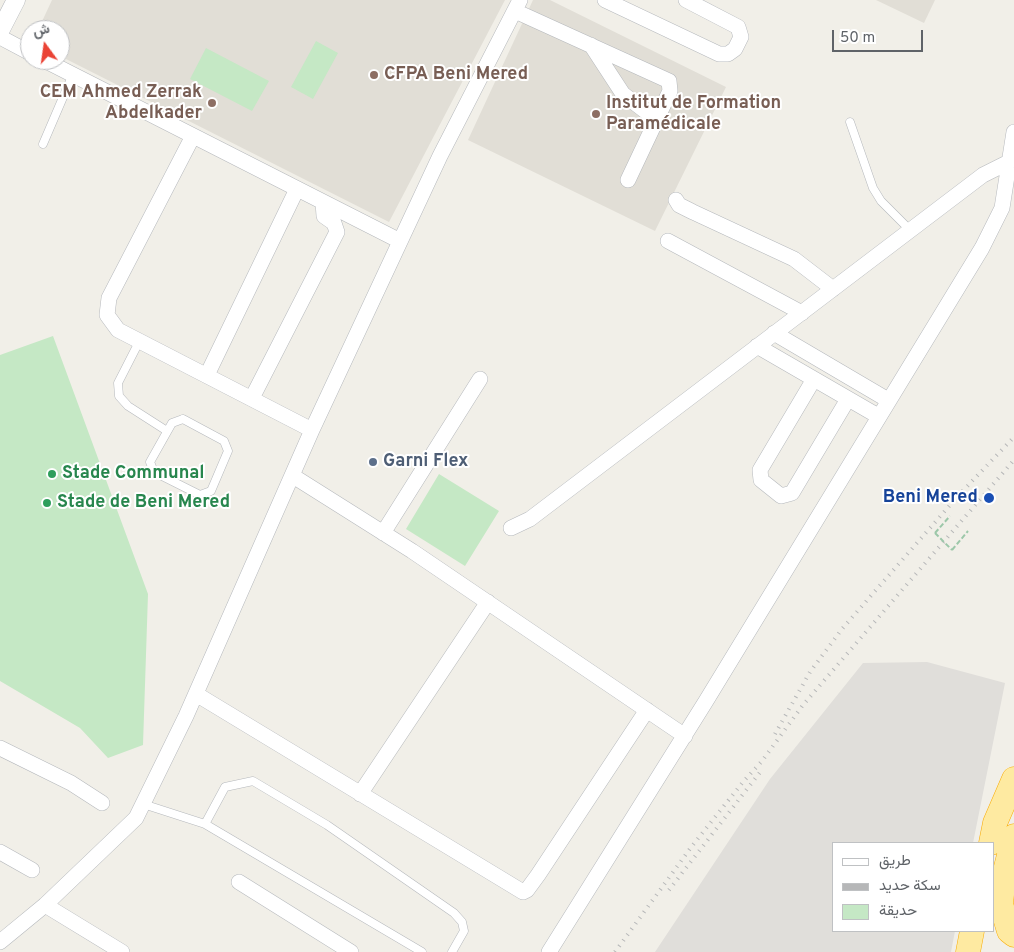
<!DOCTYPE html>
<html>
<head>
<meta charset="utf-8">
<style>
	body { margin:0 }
	#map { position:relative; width:1014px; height:952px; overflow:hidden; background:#f1efe8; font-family:Overpass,Vazirmatn,sans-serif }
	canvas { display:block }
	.legend { position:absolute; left:832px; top:842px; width:162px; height:90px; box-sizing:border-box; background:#fff; border:1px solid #bfc1c3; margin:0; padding:6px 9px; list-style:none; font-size:15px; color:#5f6368 }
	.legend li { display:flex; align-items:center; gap:10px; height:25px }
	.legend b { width:25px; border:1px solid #bfc1c3 }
	.north { position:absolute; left:20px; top:20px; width:50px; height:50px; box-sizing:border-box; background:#fff; border:1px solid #bfc1c3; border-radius:50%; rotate:346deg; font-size:14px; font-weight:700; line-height:20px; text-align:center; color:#5f6368 }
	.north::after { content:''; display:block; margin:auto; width:18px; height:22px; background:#ea4335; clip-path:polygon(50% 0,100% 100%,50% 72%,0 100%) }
	.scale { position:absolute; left:832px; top:30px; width:91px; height:22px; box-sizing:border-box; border:2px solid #5f6368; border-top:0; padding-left:6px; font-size:15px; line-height:18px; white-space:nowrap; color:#5f6368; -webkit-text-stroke:4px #fff; paint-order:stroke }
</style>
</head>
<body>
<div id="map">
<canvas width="1014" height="952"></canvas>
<ul class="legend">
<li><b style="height:6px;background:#fff"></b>طريق</li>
<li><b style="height:6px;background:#b6b7b8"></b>سكة حديد</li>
<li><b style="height:14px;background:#c5e8c5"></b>حديقة</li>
</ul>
<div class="north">ش</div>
<div class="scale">50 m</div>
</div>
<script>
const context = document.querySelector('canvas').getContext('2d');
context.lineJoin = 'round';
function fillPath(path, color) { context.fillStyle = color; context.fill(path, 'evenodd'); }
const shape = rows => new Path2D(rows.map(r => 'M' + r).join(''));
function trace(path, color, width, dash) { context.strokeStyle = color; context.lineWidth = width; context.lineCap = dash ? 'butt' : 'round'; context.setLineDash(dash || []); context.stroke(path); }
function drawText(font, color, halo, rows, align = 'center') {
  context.font = font + ' Overpass,sans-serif'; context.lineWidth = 4; context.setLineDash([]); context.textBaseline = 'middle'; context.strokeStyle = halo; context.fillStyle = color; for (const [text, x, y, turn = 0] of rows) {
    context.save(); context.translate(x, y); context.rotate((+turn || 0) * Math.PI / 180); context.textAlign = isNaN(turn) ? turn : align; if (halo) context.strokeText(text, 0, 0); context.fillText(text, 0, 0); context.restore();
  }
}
const industrial = shape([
	[927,662,1005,683,973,843,833,843,833,931,955,931,951,952,655,952,770,779,863,663]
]);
const education = shape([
	[52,0,505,0,389,222,60,56,60,30,38,30],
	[533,0,550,0,726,87,655,231,468,140],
	[876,0,935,0,924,23]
]);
const green = shape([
	[316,41,338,53,313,99,291,87],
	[206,48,269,81,252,111,190,79],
	[53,336,148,594,143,745,108,758,80,728,0,681,0,355],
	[439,474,499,511,465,566,406,529]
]);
const path = shape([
	[935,533,950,516],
	[952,550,968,531]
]);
const service = shape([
	[850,122,873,188,881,201,910,230],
	[43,144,73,74],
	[140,340,118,383,119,396,128,406,167,431],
	[183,419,224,441,228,451,211,491,200,495,154,472,150,462,172,423,183,419],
	[143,804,205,824,422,952],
	[205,824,225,787,253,781,327,825,454,913,462,922,464,931,452,952]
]);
const minor = shape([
	[605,0,719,54,728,54,735,49,741,37,738,27,686,0],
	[515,11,669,81,670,91,628,180],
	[0,37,30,53],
	[591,45,623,94,657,120],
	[44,60,400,241],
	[193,136,109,298,107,315,118,330,312,430],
	[676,200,679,205,693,212,794,259,833,289],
	[668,241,802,313],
	[774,333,888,400],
	[757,346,878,416],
	[207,375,297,189],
	[814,379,760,470,761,480,781,496,792,493,848,399],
	[252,398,337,232,334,223,324,216,323,202],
	[293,476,412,551,685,736],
	[511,528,530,519,983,175,1009,162],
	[383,533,480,379],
	[196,694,523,892,527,890,538,875,647,710],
	[0,748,71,783,102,803],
	[360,794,488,602],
	[0,852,32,870],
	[239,882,351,952],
	[45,905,122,952],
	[0,942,45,905,136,818,186,716,312,430,440,156,520,0],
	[549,952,706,701,982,248,1002,208,1014,132]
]);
const tertiary = shape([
	[0,31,16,0]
]);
const trunk = shape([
	[1014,836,1004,875,1001,904,1009,931,1014,935],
	[991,843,995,823,1014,779],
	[968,952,972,931]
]);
const rail = shape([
	[775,734,810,672,842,629,958,496,1014,437],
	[669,890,761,771],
	[615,952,692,846,743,782,762,761,803,705,1014,460]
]);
const pathBridge = shape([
	[935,533,952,550]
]);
const markers = [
	[374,75,5,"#8d6e63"],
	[212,103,5,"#8d6e63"],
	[596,114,5,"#8d6e63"],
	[373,462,5,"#5c6f8a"],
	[52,474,5,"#2e9e5b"],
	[989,498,6,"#1a4fb4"],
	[47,503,5,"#2e9e5b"]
];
const educationNames = [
	["CFPA Beni Mered",384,75],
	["CEM Ahmed Zerrak",202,93,"right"],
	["Abdelkader",202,114,"right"],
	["Institut de Formation",606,104],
	["Paramédicale",606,125]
];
const serviceNames = [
	["Garni Flex",383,462]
];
const leisureNames = [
	["Stade Communal",62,474],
	["Stade de Beni Mered",57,503]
];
const transitNames = [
	["Beni Mered",978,498]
];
fillPath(industrial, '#e0deda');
fillPath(education, '#e1ded6');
fillPath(green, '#c5e8c5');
trace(service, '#b5b8bc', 9);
trace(minor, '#b5b8bc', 16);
trace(tertiary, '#b5b8bc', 19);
trace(trunk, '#f9ab00', 25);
trace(path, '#9cc7a9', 2, [5, 2.5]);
trace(service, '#fff', 8);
trace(minor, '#fff', 15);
trace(tertiary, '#fff', 18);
trace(trunk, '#feeaa1', 24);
trace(rail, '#b6b7b8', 4, [1, 6]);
trace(pathBridge, '#9cc7a9', 2, [5, 2.5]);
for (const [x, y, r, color] of markers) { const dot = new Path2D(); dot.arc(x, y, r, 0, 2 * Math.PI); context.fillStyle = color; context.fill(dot); trace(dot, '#fff', 2); }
drawText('bold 18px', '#785e54', '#fff', educationNames, 'left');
drawText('bold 18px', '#4e5e75', '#fff', serviceNames, 'left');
drawText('bold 18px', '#27864d', '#fff', leisureNames, 'left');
drawText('bold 18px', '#164399', '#fff', transitNames, 'right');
</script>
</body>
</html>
